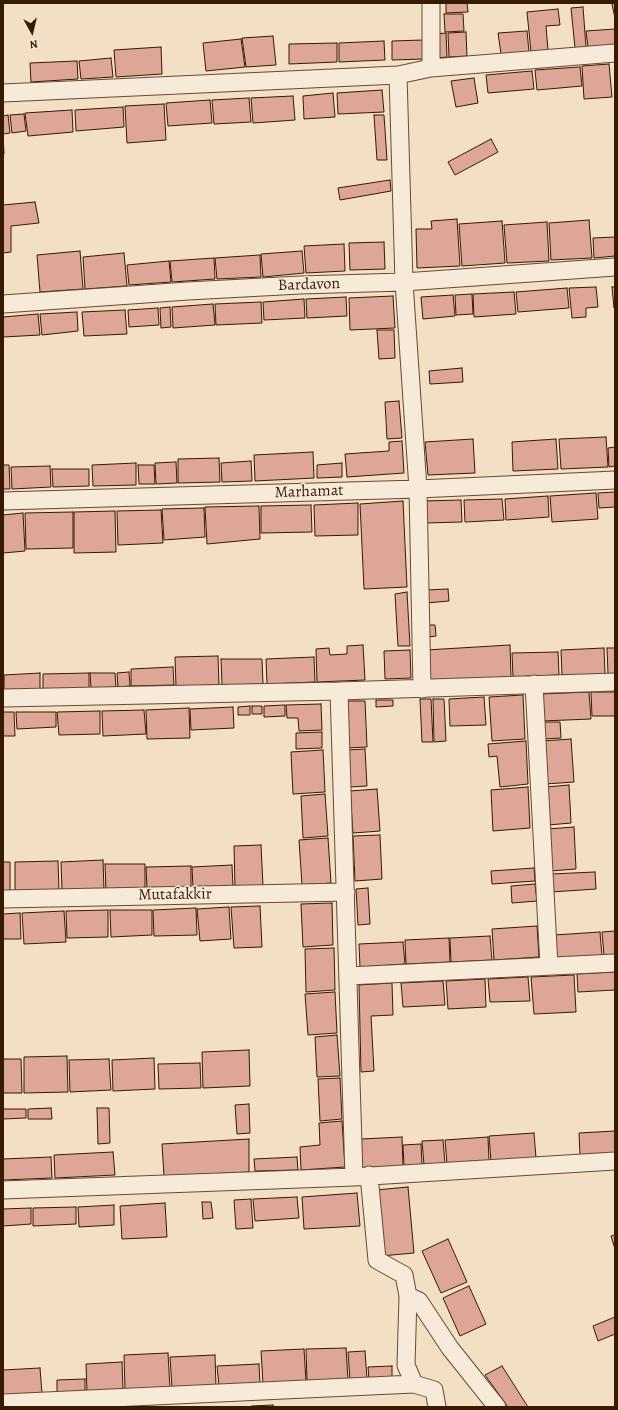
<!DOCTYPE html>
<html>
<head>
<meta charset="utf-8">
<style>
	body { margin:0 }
	#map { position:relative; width:618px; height:1410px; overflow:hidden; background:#f2dfc4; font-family:Alegreya,serif }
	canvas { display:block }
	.frame { position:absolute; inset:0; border:4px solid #361b01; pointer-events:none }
	.north { position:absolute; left:12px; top:12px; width:40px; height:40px; -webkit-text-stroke:3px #f7ead9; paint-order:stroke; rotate:172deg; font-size:11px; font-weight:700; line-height:16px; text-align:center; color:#361b01 }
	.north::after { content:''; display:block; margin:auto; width:14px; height:18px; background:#361b01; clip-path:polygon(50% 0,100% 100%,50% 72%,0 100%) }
</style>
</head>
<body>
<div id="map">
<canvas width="618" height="1410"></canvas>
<div class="frame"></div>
<div class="north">N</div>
</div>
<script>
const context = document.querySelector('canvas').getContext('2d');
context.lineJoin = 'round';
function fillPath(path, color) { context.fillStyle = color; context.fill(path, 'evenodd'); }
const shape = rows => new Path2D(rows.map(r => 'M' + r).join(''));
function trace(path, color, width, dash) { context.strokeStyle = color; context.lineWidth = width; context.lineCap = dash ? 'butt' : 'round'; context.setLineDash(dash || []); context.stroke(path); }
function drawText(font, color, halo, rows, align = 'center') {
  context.font = font + ' Alegreya,serif'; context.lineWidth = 3; context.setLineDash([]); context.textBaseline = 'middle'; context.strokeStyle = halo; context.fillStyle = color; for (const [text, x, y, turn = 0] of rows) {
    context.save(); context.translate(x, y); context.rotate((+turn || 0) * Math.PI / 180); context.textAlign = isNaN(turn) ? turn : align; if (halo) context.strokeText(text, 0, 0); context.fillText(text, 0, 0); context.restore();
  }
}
const building = shape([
	[446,3,467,3,468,12,446,13,446,3],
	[615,3,615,18,612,4,615,3],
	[583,7,586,47,575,48,571,8,583,7],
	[558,9,560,25,546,26,548,50,531,52,527,12,558,9],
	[444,14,463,14,464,31,445,32,444,14],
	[615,29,615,45,588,47,586,31,615,29],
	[527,31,529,52,501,54,498,33,527,31],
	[466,32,467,56,449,57,448,33,466,32],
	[446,33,447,57,436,58,435,34,446,33],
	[273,36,276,65,246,67,242,38,273,36],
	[241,39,245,67,206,71,203,43,241,39],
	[423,40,423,59,392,60,392,41,423,40],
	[384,41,385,60,339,62,339,43,384,41],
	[337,43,337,62,289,64,289,44,337,43],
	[161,47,162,74,116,77,114,50,161,47],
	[111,58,113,77,81,79,79,61,111,58],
	[77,61,78,79,31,82,30,63,77,61],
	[609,64,612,97,584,99,582,66,609,64],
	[580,67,582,86,537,90,535,70,580,67],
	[532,71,534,89,488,93,486,75,532,71],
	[474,78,478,103,456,107,451,81,474,78],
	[382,90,384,112,338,114,337,93,382,90],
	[333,93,335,117,304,119,303,96,333,93],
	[293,96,295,120,253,123,251,98,293,96],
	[249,98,251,122,214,124,212,100,249,98],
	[210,100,212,123,168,126,166,103,210,100],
	[164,104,166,140,127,143,125,106,164,104],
	[123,107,124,127,76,131,75,110,123,107],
	[72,110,73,132,28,136,25,113,72,110],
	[24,114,26,131,12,133,10,115,24,114],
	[8,115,10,133,3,134,4,154,3,154,3,116,8,115],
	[374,115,384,115,387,160,377,160,374,115],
	[491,139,498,152,455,175,448,162,491,139],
	[390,180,391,191,340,200,338,188,390,180],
	[35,202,39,223,11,226,11,252,3,253,3,205,35,202],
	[457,219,460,266,417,268,416,229,432,229,431,221,457,219],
	[589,220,592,258,551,260,549,223,589,220],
	[502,221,505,263,462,266,459,224,502,221],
	[547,222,549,261,507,263,504,225,547,222],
	[615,237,615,256,594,258,593,238,615,237],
	[384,242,385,269,350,270,349,243,384,242],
	[344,244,345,271,306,273,304,246,344,244],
	[80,251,83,289,40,292,37,255,80,251],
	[302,251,304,273,263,277,261,254,302,251],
	[124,253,127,286,85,289,83,257,124,253],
	[260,255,261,277,217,279,215,258,260,255],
	[214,258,215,279,172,282,170,261,214,258],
	[169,261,171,282,129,285,127,265,169,261],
	[596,287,598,307,586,308,586,317,572,318,569,288,596,287],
	[612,287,615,287,615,308,614,308,612,287],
	[567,288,569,308,518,312,516,292,567,288],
	[514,292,516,314,474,317,473,294,514,292],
	[472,294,473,314,456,315,455,295,472,294],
	[453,295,455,316,423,319,421,297,453,295],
	[393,296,395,328,350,330,349,298,393,296],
	[346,297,347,316,307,318,306,299,346,297],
	[304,299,305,318,264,320,263,302,304,299],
	[261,302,262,323,216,325,215,304,261,302],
	[213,304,215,325,173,328,172,307,213,304],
	[170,307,171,327,161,328,160,308,170,307],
	[158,308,159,325,129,327,128,310,158,308],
	[125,310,127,334,84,336,82,312,125,310],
	[77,312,78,331,42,335,40,314,77,312],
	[38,314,40,335,3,337,3,317,38,314],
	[377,330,394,330,395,358,379,359,377,330],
	[462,368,463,382,430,384,429,371,462,368],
	[399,401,402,438,387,439,385,402,399,401],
	[606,437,608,467,561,469,559,439,606,437],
	[473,439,475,473,428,475,425,442,473,439],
	[556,439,558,469,513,471,512,442,556,439],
	[402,441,404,473,347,477,345,454,389,451,389,442,402,441],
	[615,447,615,466,609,467,608,448,615,447],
	[313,452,314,478,255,481,254,455,313,452],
	[219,458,220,482,178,483,178,459,219,458],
	[251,461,252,481,222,482,221,463,251,461],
	[176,462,177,483,156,484,155,463,176,462],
	[136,463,136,485,93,486,92,465,136,463],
	[342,463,342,477,317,478,317,465,342,463],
	[3,465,9,465,10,489,3,489,3,465],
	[138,465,154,465,155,484,139,484,138,465],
	[50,466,51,487,12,489,11,467,50,466],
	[52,469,89,469,89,486,53,487,52,469],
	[615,492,615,507,599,508,598,493,615,492],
	[596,493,598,519,552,522,550,496,596,493],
	[548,496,549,517,506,520,505,499,548,496],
	[502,499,504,520,465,522,464,500,502,499],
	[461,500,462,522,425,523,424,501,461,500],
	[403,501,407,587,364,589,360,504,403,501],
	[358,503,358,535,315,536,314,505,358,503],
	[311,505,312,532,261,533,261,506,311,505],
	[259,506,260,539,207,544,205,507,259,506],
	[204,508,205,537,164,540,162,509,204,508],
	[161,510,163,543,118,545,117,511,161,510],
	[115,511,116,552,74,553,74,512,115,511],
	[73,512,73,548,26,549,25,513,73,512],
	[23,513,25,551,3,553,3,515,23,513],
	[448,589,449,601,426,603,426,590,448,589],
	[407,592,410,646,398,646,395,594,407,592],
	[428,625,435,625,436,636,428,637,428,625],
	[363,645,365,680,317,682,316,649,329,648,330,655,347,654,347,646,363,645],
	[510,645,511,677,427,681,426,650,510,645],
	[604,648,605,674,562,675,561,650,604,648],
	[607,648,615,648,615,674,608,674,607,648],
	[410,650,411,678,385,679,384,651,410,650],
	[558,652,559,675,513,677,512,653,558,652],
	[218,656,219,685,176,686,175,657,218,656],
	[314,657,315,682,267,684,266,659,314,657],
	[221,659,262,659,263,684,222,685,221,659],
	[173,667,174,685,131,686,131,669,173,667],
	[129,672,130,686,118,687,117,673,129,672],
	[40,673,40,689,4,690,4,675,40,673],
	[89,673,89,688,43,689,43,674,89,673],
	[90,673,115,673,116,687,91,688,90,673],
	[589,692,591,719,542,721,541,694,589,692],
	[591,692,615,692,615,716,592,716,591,692],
	[523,695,525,739,492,741,489,697,523,695],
	[484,697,486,725,450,726,449,699,484,697],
	[420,699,431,699,433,742,422,742,420,699],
	[433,699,444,699,446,741,434,742,433,699],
	[376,700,393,700,393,706,376,707,376,700],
	[344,701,365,701,367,747,347,748,344,701],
	[321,704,322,730,299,731,298,718,287,718,286,705,321,704],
	[285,705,285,716,264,717,264,706,285,705],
	[250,706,250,715,238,715,238,707,250,706],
	[252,706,262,706,262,714,252,714,252,706],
	[233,707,234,728,191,730,190,709,233,707],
	[189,708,190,738,147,739,146,710,189,708],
	[144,710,146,734,103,736,102,711,144,710],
	[100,711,100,734,59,735,57,712,100,711],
	[3,712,14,712,15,736,3,736,3,712],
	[16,712,56,712,56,727,17,729,16,712],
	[542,722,560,722,561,738,543,739,542,722],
	[322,732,322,748,296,749,296,733,322,732],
	[571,739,574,782,545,784,543,741,571,739],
	[526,741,528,784,500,787,497,756,489,757,488,744,526,741],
	[365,749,367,786,350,787,348,750,365,749],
	[323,750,325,792,293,794,291,752,323,750],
	[569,785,571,823,548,825,546,787,569,785],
	[528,787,530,828,493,831,491,790,528,787],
	[377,789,380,831,353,833,350,791,377,789],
	[325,794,328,836,303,838,301,796,325,794],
	[574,827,576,869,550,871,548,829,574,827],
	[380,835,382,879,355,881,353,836,380,835],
	[328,838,331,883,302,885,299,840,328,838],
	[261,845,263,886,235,887,234,846,261,845],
	[103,860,104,890,62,891,61,862,103,860],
	[58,861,59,891,15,892,15,862,58,861],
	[3,862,10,862,10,891,3,892,3,862],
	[105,864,145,864,145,889,106,890,105,864],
	[232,865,233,887,193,888,192,867,232,865],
	[191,866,191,888,147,889,146,867,191,866],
	[534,868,535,881,492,884,491,871,534,868],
	[595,872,596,889,551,892,551,874,595,872],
	[535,884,537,901,512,903,511,886,535,884],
	[368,888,370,924,358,925,356,889,368,888],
	[332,903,333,945,303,947,301,904,332,903],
	[260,906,262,947,234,948,231,907,260,906],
	[229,907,231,939,200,941,197,909,229,907],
	[196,908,197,935,154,936,153,910,196,908],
	[108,910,108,937,67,938,66,911,108,910],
	[110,910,152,910,152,935,111,937,110,910],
	[64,911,66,942,24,944,22,913,64,911],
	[20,913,21,939,3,939,3,914,20,913],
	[537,926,539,957,494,960,492,929,537,926],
	[615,931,615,955,604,955,602,932,615,931],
	[600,932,602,956,556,958,554,935,600,932],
	[490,936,492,960,451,962,450,938,490,936],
	[449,938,450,962,406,964,405,940,449,938],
	[403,942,405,964,360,967,359,944,403,942],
	[334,948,335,990,306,992,305,949,334,948],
	[615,972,615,990,578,992,577,974,615,972],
	[574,975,576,1012,534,1014,531,977,574,975],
	[528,977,530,1001,490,1002,488,979,528,977],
	[485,979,486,1007,448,1009,446,981,485,979],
	[443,981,445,1005,403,1007,401,983,443,981],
	[392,983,393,1015,371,1016,374,1071,361,1072,359,985,392,983],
	[335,992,337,1033,308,1035,305,994,335,992],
	[337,1035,340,1076,317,1077,315,1037,337,1035],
	[249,1050,250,1086,203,1088,202,1052,249,1050],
	[67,1056,68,1092,24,1093,24,1057,67,1056],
	[154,1058,155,1089,113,1091,112,1060,154,1058],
	[3,1059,21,1059,22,1093,3,1093,3,1059],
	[109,1059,111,1090,70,1092,69,1060,109,1059],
	[200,1063,201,1088,159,1089,158,1064,200,1063],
	[340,1078,342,1119,320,1121,318,1079,340,1078],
	[249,1104,250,1133,237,1134,235,1105,249,1104],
	[51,1108,52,1119,28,1119,28,1109,51,1108],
	[97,1108,109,1108,110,1143,98,1144,97,1108],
	[3,1109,26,1109,26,1118,3,1119,3,1109],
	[342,1121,345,1167,301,1170,300,1147,320,1145,319,1123,342,1121],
	[615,1131,615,1153,580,1155,579,1133,615,1131],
	[534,1133,536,1158,491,1161,489,1136,534,1133],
	[402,1137,403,1166,362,1169,361,1139,402,1137],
	[488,1137,489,1161,447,1164,445,1140,488,1137],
	[249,1139,249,1172,164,1176,162,1144,249,1139],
	[443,1140,445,1164,424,1165,422,1141,443,1140],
	[421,1144,422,1165,404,1166,403,1145,421,1144],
	[113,1152,115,1175,55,1178,54,1155,113,1152],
	[51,1157,52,1178,3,1180,3,1159,51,1157],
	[297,1157,298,1170,255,1171,254,1159,297,1157],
	[408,1187,414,1253,381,1256,376,1190,408,1187],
	[357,1193,360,1226,304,1229,302,1197,357,1193],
	[297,1197,299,1218,255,1221,253,1199,297,1197],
	[251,1199,253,1228,236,1229,234,1200,251,1199],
	[202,1202,211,1202,213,1218,203,1219,202,1202],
	[165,1203,167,1237,122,1239,120,1206,165,1203],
	[114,1205,114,1225,79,1227,78,1207,114,1205],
	[76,1207,76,1224,33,1226,33,1208,76,1207],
	[31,1208,31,1224,3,1226,3,1209,31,1208],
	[615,1235,615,1249,611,1236,615,1235],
	[448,1239,467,1282,441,1293,422,1251,448,1239],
	[469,1286,486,1324,460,1336,443,1298,469,1286],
	[615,1317,615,1334,598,1341,593,1326,615,1317],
	[346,1348,348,1380,307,1382,306,1349,346,1348],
	[304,1349,306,1382,263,1384,261,1351,304,1349],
	[365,1351,367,1379,350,1380,348,1352,365,1351],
	[168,1353,170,1389,125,1390,124,1355,168,1353],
	[215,1355,216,1387,172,1388,170,1357,215,1355],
	[122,1362,123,1390,87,1392,86,1364,122,1362],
	[259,1364,260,1384,219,1386,217,1366,259,1364],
	[392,1366,392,1377,369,1379,368,1367,392,1366],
	[502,1366,528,1407,508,1407,485,1375,502,1366],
	[40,1368,42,1393,3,1395,3,1370,40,1368],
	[85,1379,85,1392,57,1393,57,1380,85,1379],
	[273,1405,274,1407,251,1407,251,1406,273,1405]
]);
const minor = shape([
	[431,3,431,68],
	[398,75,404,282,418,489,422,689],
	[3,93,398,75,431,68,615,53],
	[3,304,188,291,300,285,404,282,615,267],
	[3,501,418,489,615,480],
	[534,684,549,966],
	[339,691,354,1177],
	[3,698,339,691,615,682],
	[3,899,346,892],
	[348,976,615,963],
	[369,1175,377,1260,404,1275,408,1296,406,1365,414,1384,434,1390,437,1407],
	[3,1190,354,1177,615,1161],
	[408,1296,419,1301,450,1348,497,1407],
	[3,1403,414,1384]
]);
const streetNames = [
	["Bardavon",309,285,-2],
	["Marhamat",309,492,-2],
	["Mutafakkir",175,895,-1]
];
fillPath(building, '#dea697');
trace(building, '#361b01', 1);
trace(minor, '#654c32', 19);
trace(minor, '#f7ead9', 17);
drawText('16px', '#361b01', '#f7ead9', streetNames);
</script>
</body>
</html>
